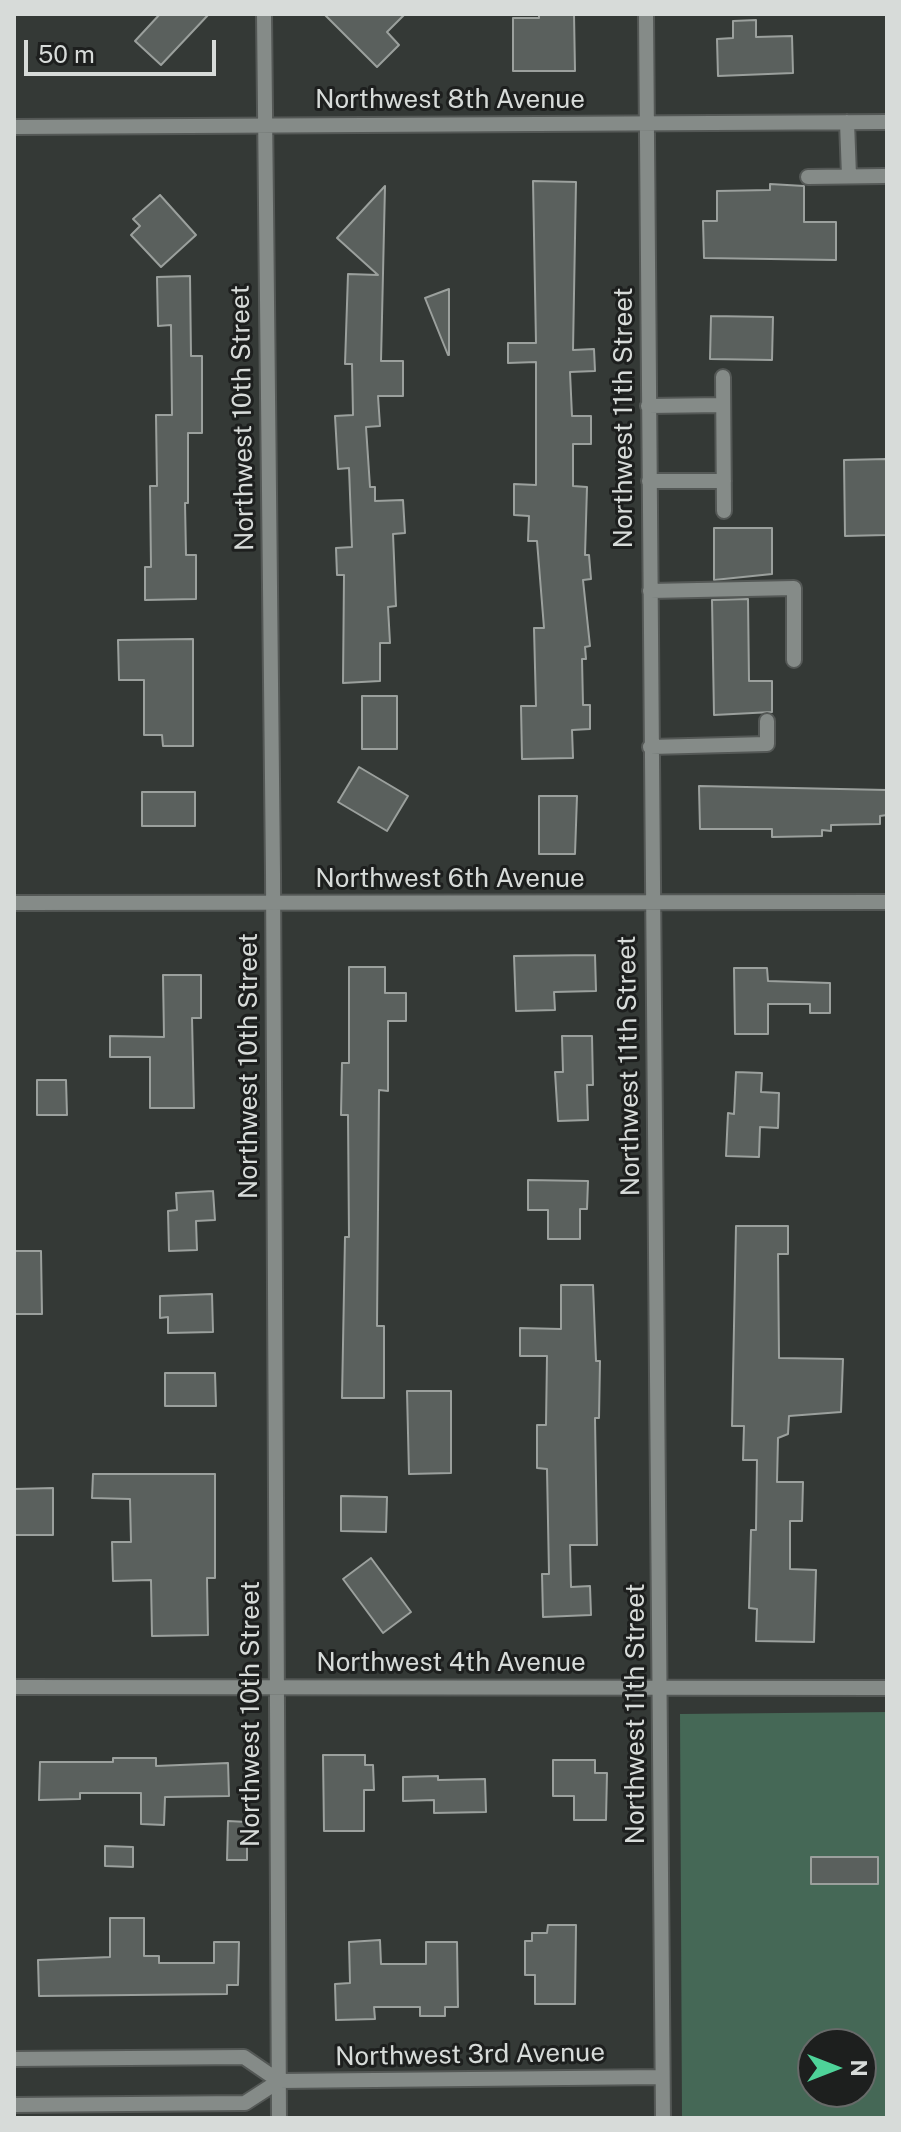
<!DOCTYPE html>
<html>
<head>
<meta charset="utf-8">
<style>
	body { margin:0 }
	#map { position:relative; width:901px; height:2132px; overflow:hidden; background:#343936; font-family:"Public Sans",sans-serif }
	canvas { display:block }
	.frame { position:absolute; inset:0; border:16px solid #d7dbd9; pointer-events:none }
	.north { position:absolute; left:797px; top:2028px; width:80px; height:80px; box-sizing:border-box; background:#1d1f1e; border:2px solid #676a69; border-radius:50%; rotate:90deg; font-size:22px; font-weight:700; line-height:32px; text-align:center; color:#d7dbd9 }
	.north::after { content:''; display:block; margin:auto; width:28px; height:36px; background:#4ed399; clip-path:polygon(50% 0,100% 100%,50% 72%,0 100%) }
	.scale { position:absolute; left:24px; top:40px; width:192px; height:36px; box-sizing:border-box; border:4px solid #d7dbd9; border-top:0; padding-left:10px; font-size:24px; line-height:28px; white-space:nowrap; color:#d7dbd9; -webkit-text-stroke:6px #1d1f1e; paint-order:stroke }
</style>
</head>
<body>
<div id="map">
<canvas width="901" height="2132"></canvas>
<div class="frame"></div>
<div class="north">N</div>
<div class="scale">50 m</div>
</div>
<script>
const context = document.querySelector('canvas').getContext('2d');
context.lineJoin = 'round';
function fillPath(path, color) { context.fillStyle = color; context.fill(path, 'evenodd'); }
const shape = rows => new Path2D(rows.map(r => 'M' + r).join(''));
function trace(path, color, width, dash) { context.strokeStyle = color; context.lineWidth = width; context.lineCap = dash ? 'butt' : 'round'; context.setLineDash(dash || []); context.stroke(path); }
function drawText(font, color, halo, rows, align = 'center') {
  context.font = font + ' "Public Sans",sans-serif'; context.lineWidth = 6; context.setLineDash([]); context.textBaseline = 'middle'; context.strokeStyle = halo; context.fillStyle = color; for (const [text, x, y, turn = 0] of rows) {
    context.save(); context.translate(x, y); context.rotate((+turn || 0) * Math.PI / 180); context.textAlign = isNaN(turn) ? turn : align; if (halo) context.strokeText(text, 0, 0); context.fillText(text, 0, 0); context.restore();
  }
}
const green = shape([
	[887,1712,887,2118,682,2118,680,1714],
	[813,2044,861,2044,861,2092,813,2092]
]);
const building = shape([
	[160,14,209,14,161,65,135,41,160,14],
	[324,14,405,14,387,32,399,45,377,67,324,14],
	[539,14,574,14,575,71,513,71,513,18,539,18,539,14],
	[756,20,756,37,792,36,793,73,718,76,717,39,733,38,733,21,756,20],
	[533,181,576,182,573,350,594,349,595,371,570,372,572,416,591,416,591,444,573,444,573,486,587,487,585,555,589,555,591,579,583,580,590,646,585,647,586,659,582,659,583,705,590,705,590,729,572,730,573,758,522,759,521,706,536,706,534,628,544,628,537,541,528,541,529,516,514,515,514,484,536,485,536,362,508,363,508,343,536,343,533,181],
	[770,184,804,186,804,222,836,222,836,260,704,258,703,221,717,221,717,191,770,190,770,184],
	[385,186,381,361,403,361,403,396,378,396,380,426,366,427,370,487,375,487,375,501,403,500,405,533,393,534,396,606,388,607,390,643,380,643,380,681,343,683,344,575,337,575,336,548,352,547,349,468,338,469,335,416,353,415,352,364,345,364,348,274,378,275,337,238,385,186],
	[160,195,196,235,161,267,131,235,140,226,133,219,160,195],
	[190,276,191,356,202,356,202,433,188,433,188,503,185,503,186,555,196,555,196,599,145,600,145,567,151,567,150,486,157,486,156,415,172,415,171,325,158,326,157,277,190,276],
	[449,289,449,355,448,355,425,298,449,289],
	[711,316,773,317,772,360,710,359,711,316],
	[886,459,886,535,845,536,844,460,886,459],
	[714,528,772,528,772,574,714,580,714,528],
	[748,599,749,681,772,681,772,712,714,715,712,600,748,599],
	[193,639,193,746,163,746,162,735,144,735,144,680,119,680,118,640,193,639],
	[362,696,397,696,397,749,362,749,362,696],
	[359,767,408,796,387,831,338,802,359,767],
	[699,786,887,790,887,815,880,816,880,824,831,825,831,831,822,830,822,836,772,837,772,829,700,829,699,786],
	[142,792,195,792,195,826,142,826,142,792],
	[539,796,577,796,575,854,539,854,539,796],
	[595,955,596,991,554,992,555,1010,516,1011,514,956,595,955],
	[349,967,385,967,385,993,406,993,406,1021,388,1021,388,1091,379,1090,377,1326,384,1326,384,1398,342,1398,345,1237,349,1237,348,1115,341,1115,342,1063,349,1063,349,967],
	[734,968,767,968,768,981,830,983,830,1013,810,1013,810,1004,768,1004,768,1034,735,1034,734,968],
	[163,975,201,975,201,1018,192,1018,194,1108,150,1108,150,1057,110,1057,110,1036,164,1037,163,975],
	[562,1036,592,1036,593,1085,587,1085,588,1120,558,1121,555,1072,563,1072,562,1036],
	[736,1072,762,1073,761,1092,779,1093,778,1128,760,1127,759,1157,726,1156,728,1113,734,1114,736,1072],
	[37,1080,66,1080,67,1115,37,1115,37,1080],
	[528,1180,588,1181,587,1209,580,1209,580,1239,548,1239,548,1210,528,1210,528,1180],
	[213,1191,215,1220,196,1221,197,1250,169,1251,168,1211,177,1210,176,1193,213,1191],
	[736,1226,788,1226,788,1254,778,1254,779,1358,843,1359,841,1412,789,1416,788,1434,778,1438,777,1482,803,1482,802,1521,790,1521,790,1569,816,1570,814,1642,756,1641,757,1609,749,1608,751,1530,756,1530,757,1460,743,1460,744,1426,732,1426,736,1226],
	[14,1251,41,1251,42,1314,14,1314,14,1251],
	[561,1285,593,1285,596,1361,600,1361,599,1418,595,1418,597,1545,570,1545,571,1587,590,1586,591,1615,543,1617,542,1574,549,1574,547,1469,537,1468,537,1425,546,1425,547,1356,520,1356,520,1328,561,1329,561,1285],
	[212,1294,213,1332,168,1333,168,1317,160,1318,160,1296,212,1294],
	[165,1373,215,1373,216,1406,165,1406,165,1373],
	[407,1391,451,1391,451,1473,409,1474,407,1391],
	[93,1474,215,1474,215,1578,207,1578,208,1635,152,1636,151,1580,113,1581,112,1542,131,1542,130,1499,92,1498,93,1474],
	[53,1488,53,1535,14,1535,14,1489,53,1488],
	[341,1496,387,1497,386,1532,341,1531,341,1496],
	[371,1558,411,1612,383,1633,343,1579,371,1558],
	[323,1755,365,1755,365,1765,373,1765,374,1790,364,1790,364,1831,324,1831,323,1755],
	[113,1758,156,1758,156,1766,228,1763,229,1796,165,1797,164,1825,141,1824,141,1793,80,1793,80,1799,39,1800,40,1762,113,1762,113,1758],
	[553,1760,595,1760,595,1773,607,1773,606,1820,574,1820,574,1796,553,1796,553,1760],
	[438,1776,438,1780,485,1779,486,1812,434,1813,434,1800,403,1801,403,1777,438,1776],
	[228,1821,247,1822,247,1860,227,1860,228,1821],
	[105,1846,133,1847,133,1867,105,1866,105,1846],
	[811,1857,878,1857,878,1884,811,1884,811,1857],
	[110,1918,144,1918,144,1956,159,1956,159,1963,214,1963,214,1942,239,1942,238,1985,227,1985,227,1994,39,1996,38,1960,110,1957,110,1918],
	[548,1925,576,1925,575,2004,535,2004,535,1975,525,1975,525,1941,532,1941,532,1933,547,1933,548,1925],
	[380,1940,381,1964,426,1964,426,1942,457,1942,458,2007,445,2007,445,2016,420,2016,420,2007,374,2007,375,2019,336,2020,335,1984,350,1983,349,1942,380,1940]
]);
const minor = shape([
	[264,14,273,873,279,2118],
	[646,14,663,2118],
	[847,122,849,176],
	[14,127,887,122],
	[808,177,884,176],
	[723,377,724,511],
	[648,406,723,405],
	[649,481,724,481],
	[650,591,794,588,794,660],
	[650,747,767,744,767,721],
	[14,903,887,902],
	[14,1687,887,1688],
	[14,2059,244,2057,279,2081],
	[14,2105,245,2103,279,2081,662,2077]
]);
const streetNames = [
	["Northwest 8th Avenue",450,100],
	["Northwest 10th Street",243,418,-91],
	["Northwest 11th Street",624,418,-90],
	["Northwest 6th Avenue",450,879],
	["Northwest 10th Street",249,1066,-90],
	["Northwest 11th Street",629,1066,-91],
	["Northwest 4th Avenue",451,1663],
	["Northwest 10th Street",251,1714,-90],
	["Northwest 11th Street",636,1714,-90],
	["Northwest 3rd Avenue",470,2055,-1]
];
fillPath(green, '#456856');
fillPath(building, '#5a605d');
trace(building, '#9ba09d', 2);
trace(minor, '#545856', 18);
trace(minor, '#858b88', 14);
drawText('26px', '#d7dbd9', '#1d1f1e', streetNames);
</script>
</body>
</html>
